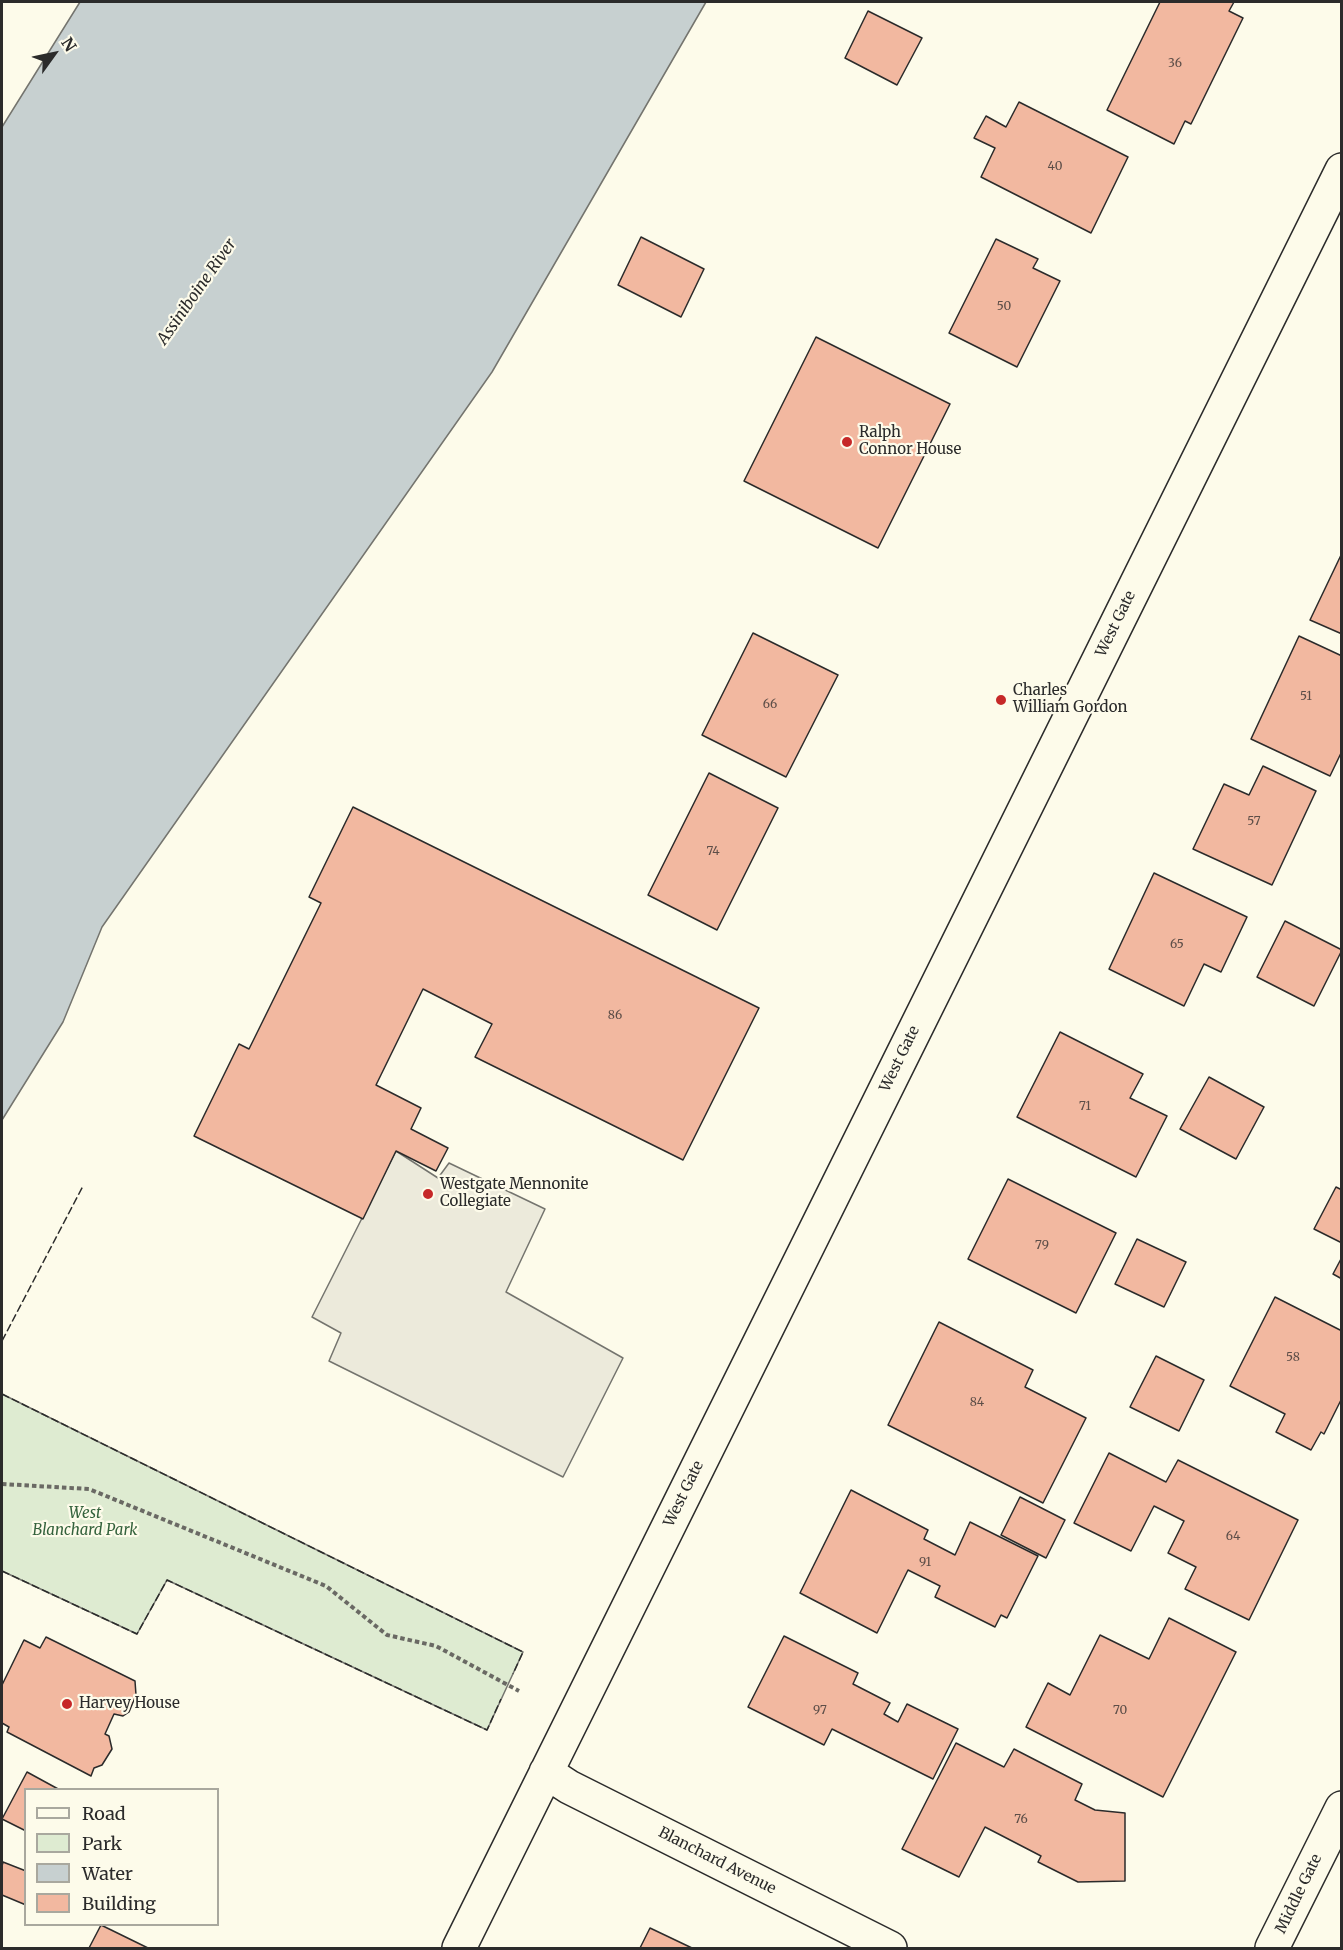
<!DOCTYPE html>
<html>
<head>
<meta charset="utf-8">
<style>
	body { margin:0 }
	#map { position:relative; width:1343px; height:1950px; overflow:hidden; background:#fdfbea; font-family:Merriweather,serif }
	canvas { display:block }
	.frame { position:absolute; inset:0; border:3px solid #2b2b2b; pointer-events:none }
	.legend { position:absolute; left:24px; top:1788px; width:195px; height:138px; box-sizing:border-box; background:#fdfbea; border:2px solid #a9a89e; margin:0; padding:8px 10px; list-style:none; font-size:18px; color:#2b2b2b }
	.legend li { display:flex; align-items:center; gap:12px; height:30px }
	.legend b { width:30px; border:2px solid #a9a89e }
	.north { position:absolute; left:24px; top:24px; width:60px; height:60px; -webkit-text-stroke:4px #fdfbea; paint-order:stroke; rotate:57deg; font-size:16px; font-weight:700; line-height:24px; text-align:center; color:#2b2b2b }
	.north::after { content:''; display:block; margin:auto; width:21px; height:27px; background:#2b2b2b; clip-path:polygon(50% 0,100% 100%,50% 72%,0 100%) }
</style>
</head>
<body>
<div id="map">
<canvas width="1343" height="1950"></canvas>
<div class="frame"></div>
<ul class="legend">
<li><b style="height:8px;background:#fdfbea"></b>Road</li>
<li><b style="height:16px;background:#deebd1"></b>Park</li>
<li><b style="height:16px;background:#c7d0d0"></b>Water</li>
<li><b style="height:16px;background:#f2b8a0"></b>Building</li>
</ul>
<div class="north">N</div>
</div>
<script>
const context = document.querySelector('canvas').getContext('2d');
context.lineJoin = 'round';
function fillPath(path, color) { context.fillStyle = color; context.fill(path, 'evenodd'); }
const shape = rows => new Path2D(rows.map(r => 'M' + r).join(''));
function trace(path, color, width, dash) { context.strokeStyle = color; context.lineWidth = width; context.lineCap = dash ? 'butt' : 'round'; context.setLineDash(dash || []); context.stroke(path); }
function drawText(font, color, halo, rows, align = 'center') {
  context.font = font + ' Merriweather,serif'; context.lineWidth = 4.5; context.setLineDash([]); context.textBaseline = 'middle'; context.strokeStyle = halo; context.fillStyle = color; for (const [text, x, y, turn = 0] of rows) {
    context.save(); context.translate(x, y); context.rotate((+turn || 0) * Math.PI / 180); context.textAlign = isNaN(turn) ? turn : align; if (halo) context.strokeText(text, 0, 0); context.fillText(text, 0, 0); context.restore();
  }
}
const green = shape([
	[2,1394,523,1652,487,1730,167,1580,137,1634,2,1571,2,1394]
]);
const parking = shape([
	[396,1151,438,1178,449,1163,545,1209,506,1292,623,1358,563,1477,329,1361,341,1333,312,1317,396,1151]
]);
const water = shape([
	[80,2,706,2,492,372,102,927,63,1022,2,1120,2,127,80,2]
]);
const building = shape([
	[1160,2,1234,2,1229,11,1243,18,1191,124,1185,121,1174,144,1107,110,1160,2],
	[868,11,922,38,897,85,845,58,868,11],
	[1019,102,1128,157,1091,233,981,177,995,148,974,138,986,116,1006,127,1019,102],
	[641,237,704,269,681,317,618,285,641,237],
	[996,239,1038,259,1033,268,1060,281,1017,367,949,333,996,239],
	[816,337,950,404,878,548,744,481,816,337],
	[1342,553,1342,634,1310,620,1342,553],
	[753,633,838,675,786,777,702,735,753,633],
	[1299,636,1342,656,1342,751,1330,776,1251,739,1299,636],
	[1263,766,1316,791,1272,885,1193,849,1224,784,1249,795,1263,766],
	[709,773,778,808,717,930,648,895,709,773],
	[353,807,759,1008,683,1160,475,1057,492,1024,423,989,376,1085,421,1108,411,1129,448,1148,436,1171,396,1151,363,1219,194,1136,239,1044,249,1049,321,903,309,897,353,807],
	[1154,873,1247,917,1221,972,1204,964,1184,1006,1109,969,1154,873],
	[1285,921,1342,950,1314,1006,1257,977,1285,921],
	[1060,1032,1143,1074,1130,1098,1167,1116,1136,1177,1017,1117,1060,1032],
	[1209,1077,1264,1107,1236,1159,1180,1129,1209,1077],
	[1008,1179,1116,1233,1076,1313,968,1259,1008,1179],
	[1336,1187,1342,1190,1342,1243,1314,1229,1336,1187],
	[1137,1239,1186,1262,1164,1307,1115,1284,1137,1239],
	[1342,1257,1342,1279,1333,1274,1342,1257],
	[1275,1297,1342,1331,1342,1398,1324,1434,1321,1432,1311,1450,1276,1432,1285,1414,1230,1386,1275,1297],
	[939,1322,1033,1370,1025,1387,1086,1418,1043,1503,888,1425,939,1322],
	[1156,1356,1204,1380,1179,1431,1130,1407,1156,1356],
	[1109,1453,1166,1482,1178,1460,1298,1520,1249,1620,1185,1589,1196,1567,1168,1553,1184,1521,1154,1506,1131,1551,1074,1523,1109,1453],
	[851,1490,928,1530,924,1539,955,1555,970,1522,1038,1556,1007,1618,1001,1615,995,1627,935,1597,940,1586,908,1570,877,1633,800,1593,851,1490],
	[1020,1497,1065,1520,1046,1558,1001,1535,1020,1497],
	[1169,1618,1236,1652,1163,1797,1026,1727,1048,1683,1070,1695,1100,1635,1149,1659,1169,1618],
	[784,1636,858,1673,853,1684,890,1703,884,1714,898,1722,907,1704,958,1729,933,1779,832,1729,824,1745,748,1707,784,1636],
	[46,1637,135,1681,136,1695,129,1712,123,1716,114,1714,105,1734,109,1736,112,1749,102,1765,94,1768,91,1776,7,1732,9,1727,2,1723,2,1685,24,1640,40,1648,46,1637],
	[956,1743,1004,1767,1014,1749,1082,1784,1075,1800,1095,1810,1125,1813,1125,1881,1078,1882,1038,1862,1041,1856,985,1827,959,1877,902,1849,956,1743],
	[27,1772,60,1790,26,1790,26,1831,2,1819,27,1772],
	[3,1862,26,1871,26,1905,2,1895,2,1866,3,1862],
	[101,1925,148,1948,89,1948,101,1925],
	[650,1928,692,1948,640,1948,650,1928]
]);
const path = shape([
	[2,1484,89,1489,326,1586,387,1635,436,1646,519,1691]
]);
const minor = shape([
	[546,1772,569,1787,890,1948],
	[459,1948,1342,170],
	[1272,1948,1342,1808]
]);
const fence = shape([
	[2,1341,83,1186],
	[2,1394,523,1652,513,1674],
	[2,1571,137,1634,167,1580,487,1730,501,1699]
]);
const markers = [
	[847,442,6,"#c62828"],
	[1001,700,6,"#c62828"],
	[428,1194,6,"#c62828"],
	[67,1704,6,"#c62828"]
];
const numberNames = [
	["36",1175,64],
	["40",1055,167],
	["50",1004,307],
	["51",1306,697],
	["66",770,705],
	["57",1254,822],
	["74",713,852],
	["65",1177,945],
	["86",615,1016],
	["71",1085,1107],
	["79",1042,1246],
	["58",1293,1358],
	["84",977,1403],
	["64",1233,1537],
	["91",925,1563],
	["97",820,1711],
	["70",1120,1711],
	["76",1021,1820]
];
const poiNames = [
	["Ralph",859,433],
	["Connor House",859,450],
	["Charles",1013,691],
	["William Gordon",1013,708],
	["Westgate Mennonite",440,1185],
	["Collegiate",440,1202],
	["Harvey House",79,1704]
];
const streetNames = [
	["West Gate",1116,624,-64],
	["West Gate",900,1059,-64],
	["West Gate",684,1494,-64],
	["Blanchard Avenue",717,1861,27],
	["Middle Gate",1299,1894,-64]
];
const parkNames = [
	["West",85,1514],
	["Blanchard Park",85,1531]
];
const waterNames = [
	["Assiniboine River",197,292,-55]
];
fillPath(green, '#deebd1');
trace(green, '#74746e', 1.5);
fillPath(parking, '#eceadb');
trace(parking, '#74746e', 1.5);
fillPath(water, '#c7d0d0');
trace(water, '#74746e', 1.5);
fillPath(building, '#f2b8a0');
trace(building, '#2b2b2b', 1.5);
trace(minor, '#2b2b2b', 36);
trace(path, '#6a6964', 4, [4.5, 3]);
trace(minor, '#fdfbea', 33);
trace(fence, '#2b2b2b', 1.5, [8, 3]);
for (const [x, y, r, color] of markers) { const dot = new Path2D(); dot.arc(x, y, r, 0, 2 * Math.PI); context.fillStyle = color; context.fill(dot); trace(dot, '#fdfbea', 2); }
drawText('12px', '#5d4e48', null, numberNames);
drawText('15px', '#2b2b2b', '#fdfbea', poiNames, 'left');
drawText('15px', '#2b2b2b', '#fdfbea', streetNames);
drawText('italic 15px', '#34623c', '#fdfbea', parkNames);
drawText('italic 16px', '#2b2b2b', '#fdfbea', waterNames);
</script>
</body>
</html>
